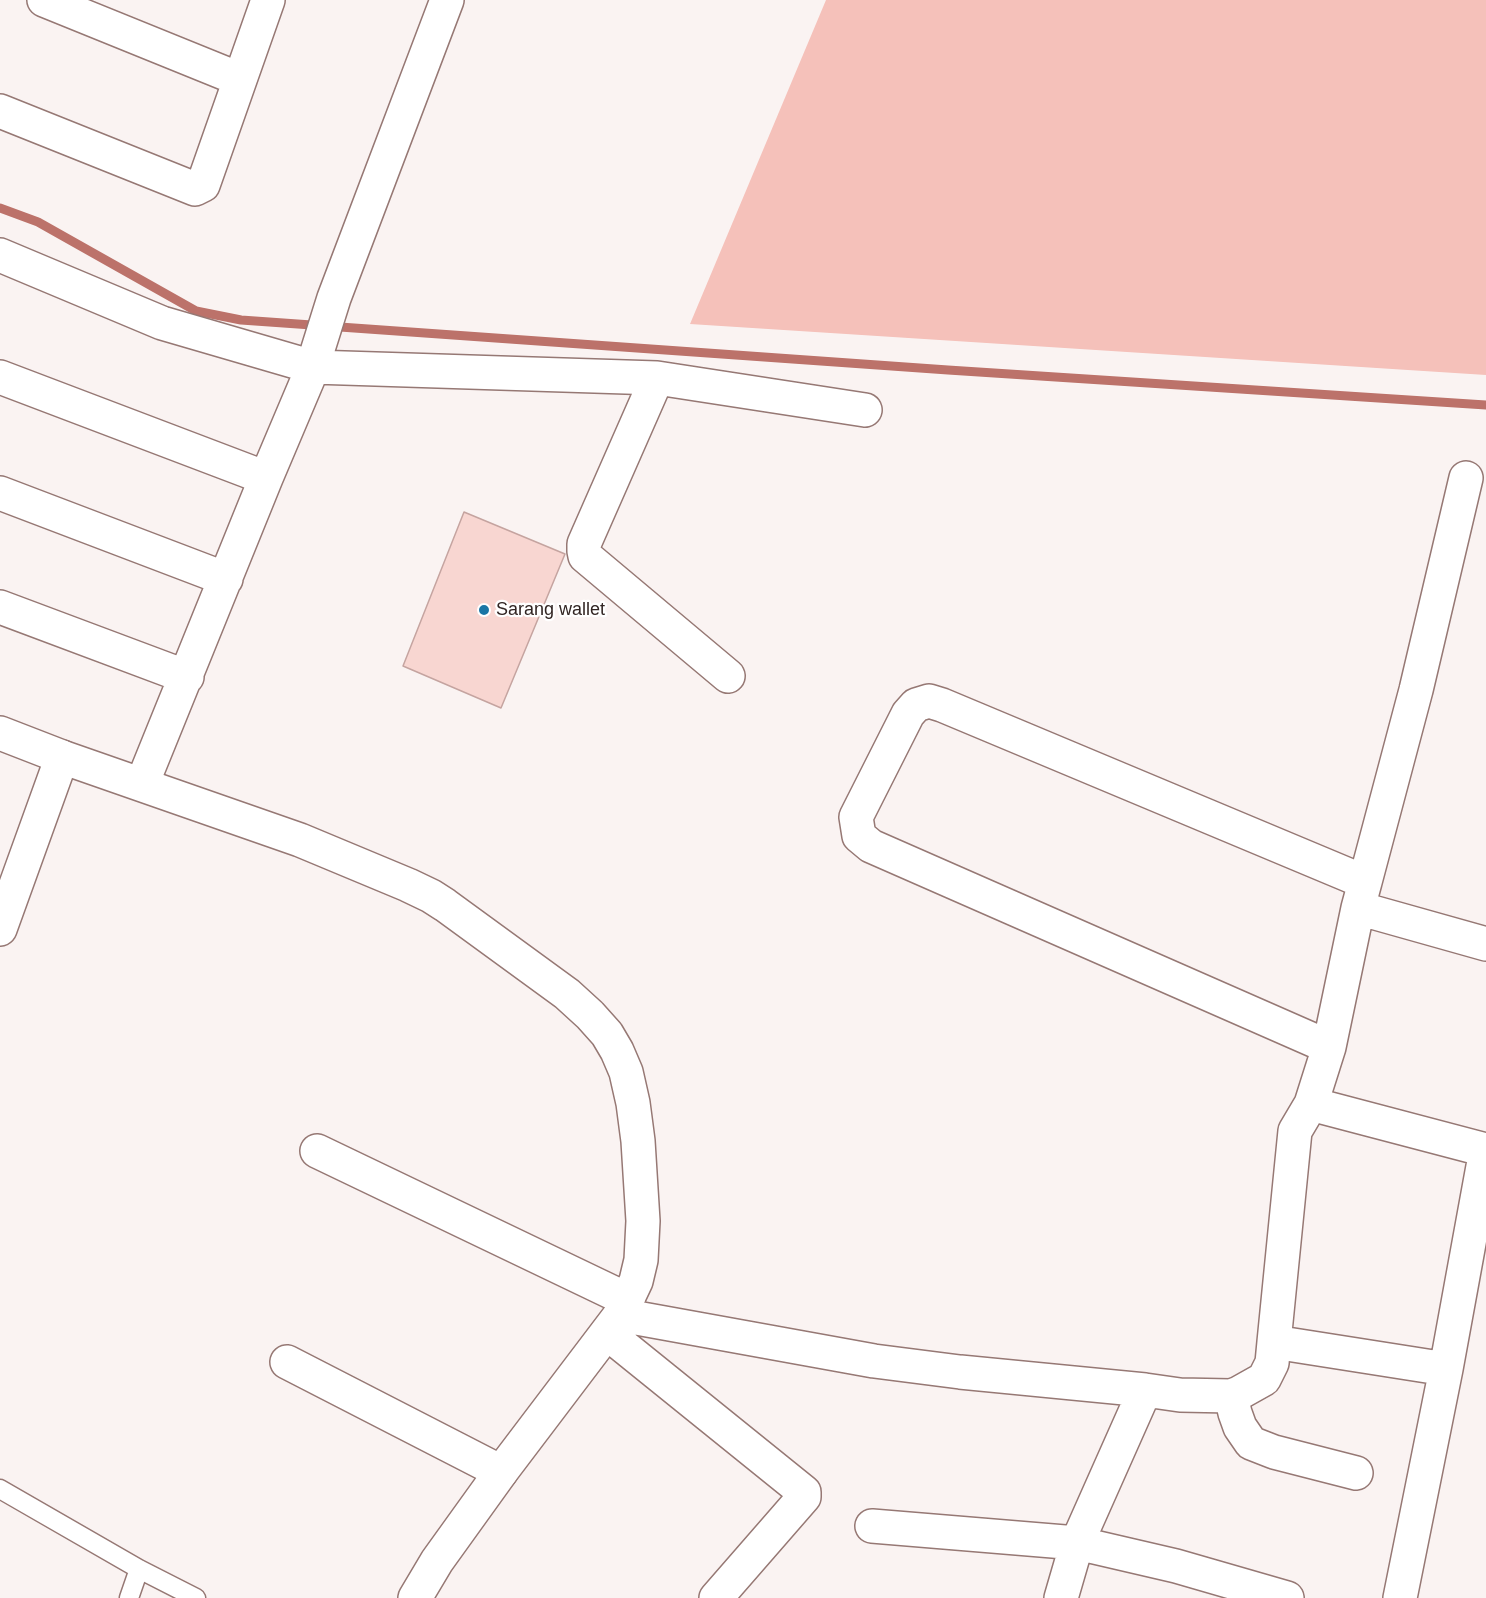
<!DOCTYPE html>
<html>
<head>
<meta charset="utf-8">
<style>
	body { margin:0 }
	canvas { display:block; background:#faf3f2 }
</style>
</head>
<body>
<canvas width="1486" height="1598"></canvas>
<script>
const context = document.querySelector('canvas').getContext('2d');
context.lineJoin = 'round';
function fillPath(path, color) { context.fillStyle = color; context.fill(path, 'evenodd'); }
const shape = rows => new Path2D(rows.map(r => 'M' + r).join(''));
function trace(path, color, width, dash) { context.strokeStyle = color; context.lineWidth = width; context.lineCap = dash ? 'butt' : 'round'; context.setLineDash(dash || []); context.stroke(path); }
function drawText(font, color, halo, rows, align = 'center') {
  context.font = font + ' Arial,sans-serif'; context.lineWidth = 4.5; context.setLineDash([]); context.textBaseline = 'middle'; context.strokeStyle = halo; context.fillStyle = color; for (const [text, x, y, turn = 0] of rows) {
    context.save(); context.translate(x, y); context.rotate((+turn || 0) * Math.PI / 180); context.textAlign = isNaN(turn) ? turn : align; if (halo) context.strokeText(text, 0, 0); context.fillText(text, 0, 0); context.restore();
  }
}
const green = shape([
	[826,0,1486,0,1486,375,690,324]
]);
const stream = shape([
	[0,208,38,222,196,311,241,320,948,370,1486,405]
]);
const building = shape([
	[464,512,565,554,501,708,403,666,464,512]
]);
const service = shape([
	[0,1489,139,1569,196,1598],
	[129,1598,139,1569]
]);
const minor = shape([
	[44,0,239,79],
	[0,111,195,189,203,185,268,0],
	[0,255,162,323,313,367,657,378,865,410],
	[0,377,266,478],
	[657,378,584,544,584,551,585,556,728,676],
	[0,493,226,579],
	[0,607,187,677],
	[142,784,266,478,313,367,318,349,334,298,447,0],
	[1365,882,1416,690,1466,478],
	[1358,908,1486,944],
	[0,929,62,757],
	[1311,1104,1486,1150],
	[317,1151,628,1300],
	[620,1315,874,1361,960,1372,1145,1390,1077,1543,872,1526],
	[607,1333,804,1492,804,1497,716,1598],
	[1274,1342,1295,1131,1311,1104,1329,1047,1358,908,1365,882,942,705,929,701,916,705,908,714,856,817,859,836,871,846,1329,1047],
	[287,1362,501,1472],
	[1446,1369,1486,1150],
	[1145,1390,1180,1395,1231,1396,1239,1393,1264,1379,1272,1363,1274,1342,1446,1369,1400,1598],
	[1231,1396,1235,1413,1240,1427,1251,1443,1274,1452,1356,1473],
	[1061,1598,1077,1543,1176,1566,1287,1598]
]);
const tertiary = shape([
	[0,733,62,757,300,840,408,885,431,896,445,905,567,994,590,1015,607,1034,617,1051,626,1072,633,1103,638,1141,643,1221,641,1260,636,1281,620,1315,501,1472,437,1561,415,1598]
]);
const markers = [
	[484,610,6,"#1b76a5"]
];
const poiNames = [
	["Sarang wallet",496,610]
];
fillPath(green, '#f5c1ba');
trace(stream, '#bc726a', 9);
fillPath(building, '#f8d6d1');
trace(building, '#c5a4a0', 1.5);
trace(service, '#967874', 21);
trace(minor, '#967874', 36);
trace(tertiary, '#967874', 36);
trace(service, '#fff', 18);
trace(minor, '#fff', 33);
trace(tertiary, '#fff', 33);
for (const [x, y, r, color] of markers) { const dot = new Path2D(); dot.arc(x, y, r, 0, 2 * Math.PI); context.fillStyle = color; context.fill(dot); trace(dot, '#fff', 2); }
drawText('18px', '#312523', '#fff', poiNames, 'left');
</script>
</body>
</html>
